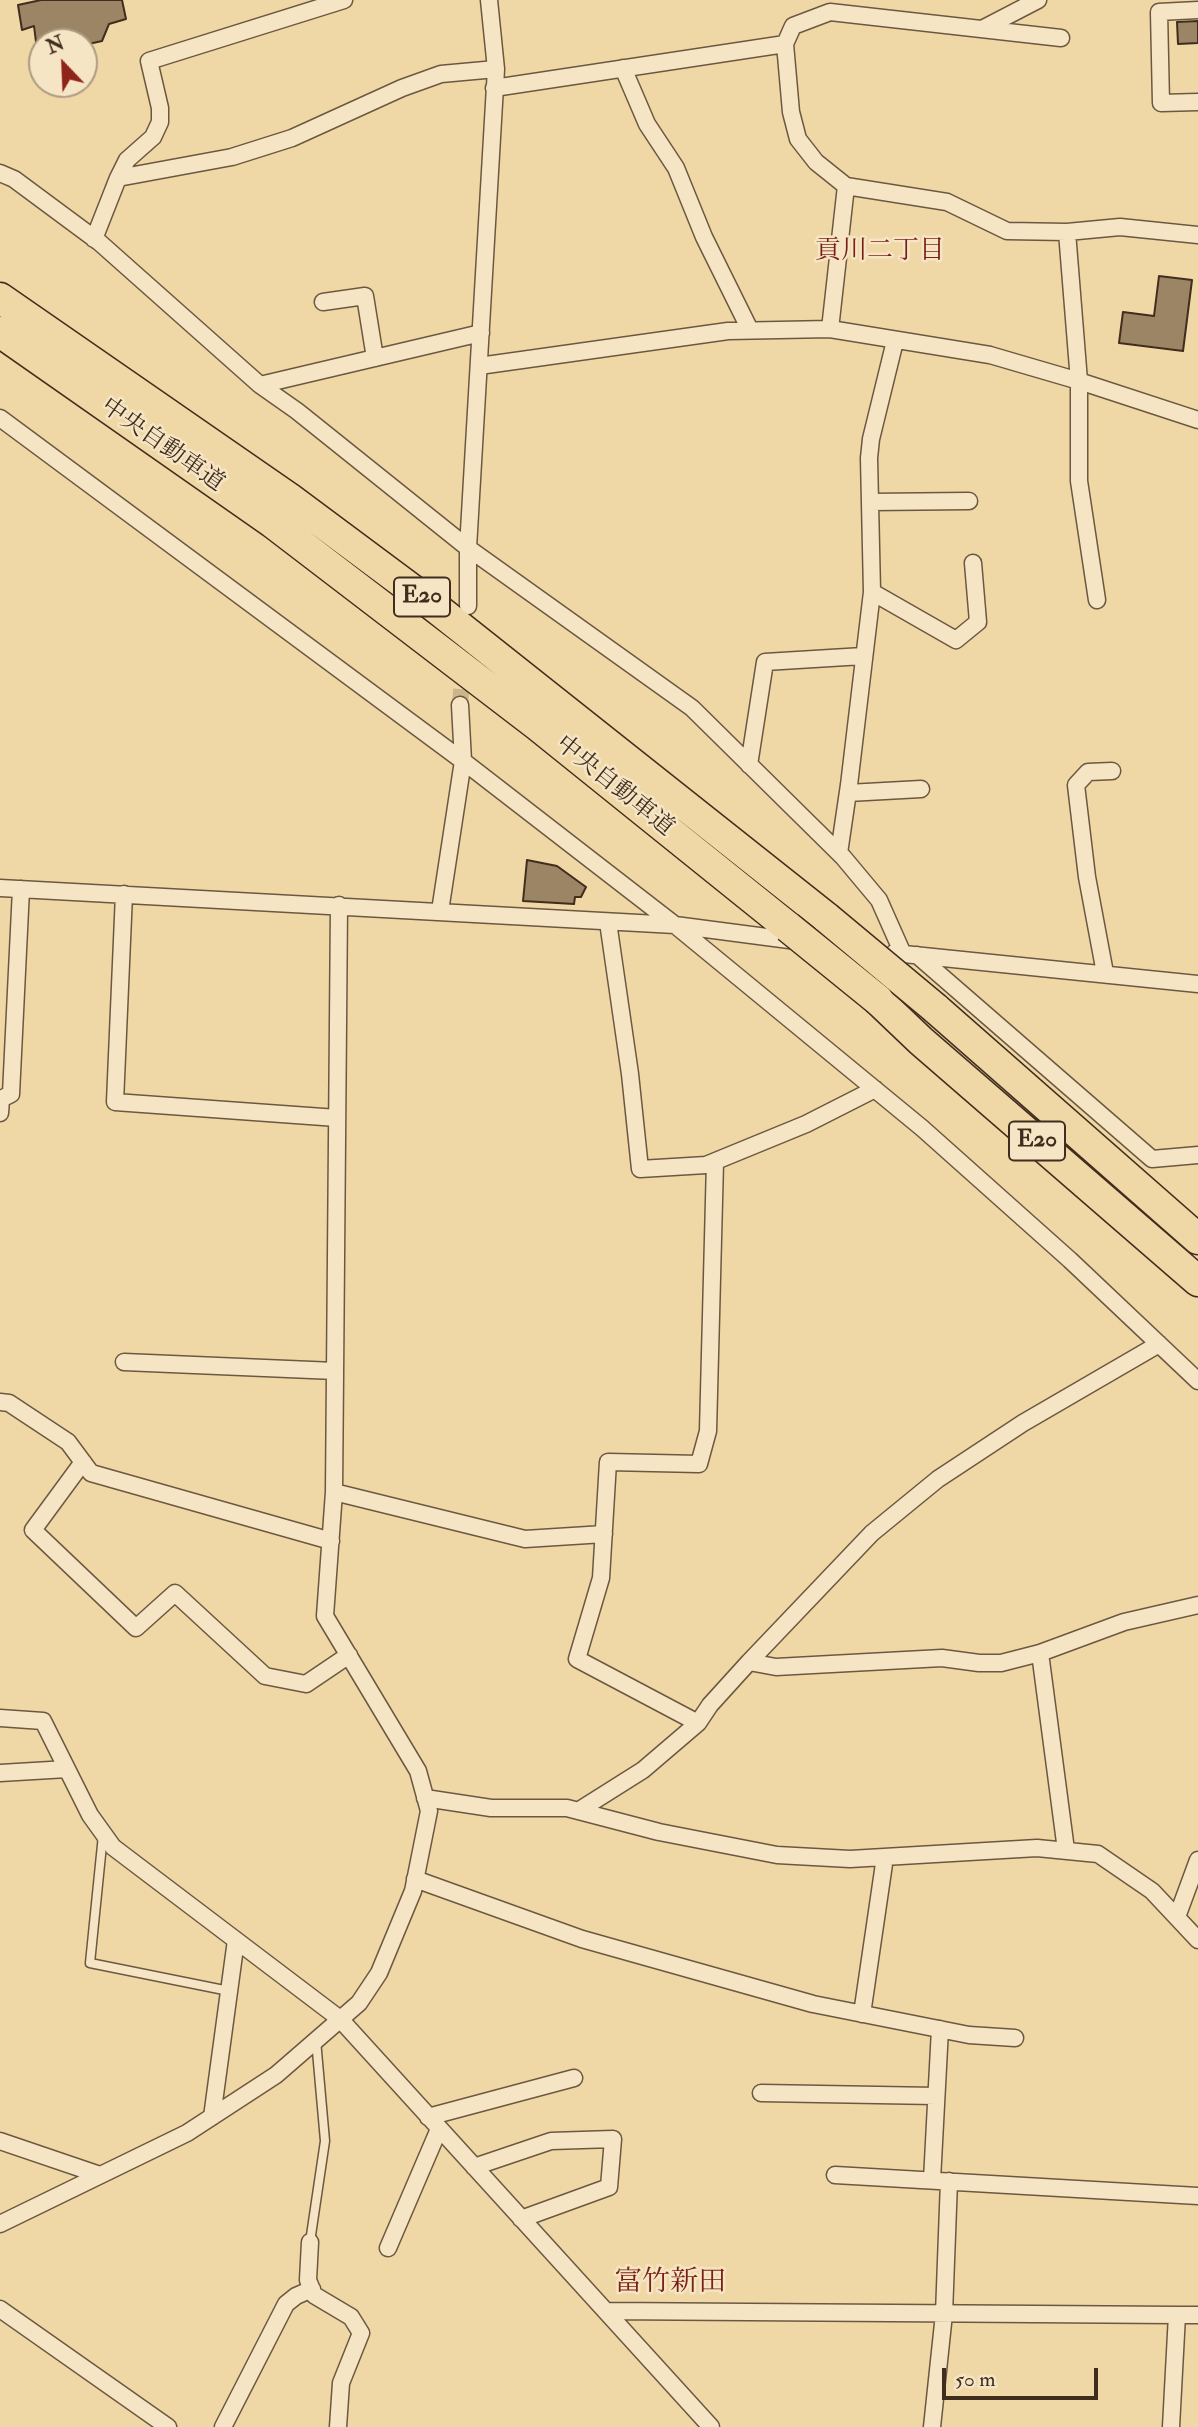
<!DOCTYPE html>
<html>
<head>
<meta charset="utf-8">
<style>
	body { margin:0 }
	#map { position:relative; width:1198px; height:2427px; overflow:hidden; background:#efd7a6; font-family:"IM FELL Double Pica",serif }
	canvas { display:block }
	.north { position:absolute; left:28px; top:28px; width:70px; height:70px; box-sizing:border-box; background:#f5e5c5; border:2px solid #ad9b82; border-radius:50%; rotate:337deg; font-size:19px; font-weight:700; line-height:28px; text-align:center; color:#412d1e }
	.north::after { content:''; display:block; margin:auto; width:24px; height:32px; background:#8f2418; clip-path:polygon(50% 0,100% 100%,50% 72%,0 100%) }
	.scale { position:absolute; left:942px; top:2368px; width:156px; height:32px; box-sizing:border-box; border:4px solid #412d1e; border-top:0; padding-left:9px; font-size:21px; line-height:24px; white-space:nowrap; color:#412d1e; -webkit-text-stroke:5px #f5e5c5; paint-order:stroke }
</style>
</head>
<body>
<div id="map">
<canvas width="1198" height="2427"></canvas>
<div class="north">N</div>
<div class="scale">50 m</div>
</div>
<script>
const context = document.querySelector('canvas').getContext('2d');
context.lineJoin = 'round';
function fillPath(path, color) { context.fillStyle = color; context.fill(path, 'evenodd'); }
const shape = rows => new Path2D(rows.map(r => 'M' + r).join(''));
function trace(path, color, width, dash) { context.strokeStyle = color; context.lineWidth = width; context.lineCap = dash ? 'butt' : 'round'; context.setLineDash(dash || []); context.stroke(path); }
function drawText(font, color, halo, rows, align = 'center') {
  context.font = font + ' "IM FELL Double Pica","Noto Serif JP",serif'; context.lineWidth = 5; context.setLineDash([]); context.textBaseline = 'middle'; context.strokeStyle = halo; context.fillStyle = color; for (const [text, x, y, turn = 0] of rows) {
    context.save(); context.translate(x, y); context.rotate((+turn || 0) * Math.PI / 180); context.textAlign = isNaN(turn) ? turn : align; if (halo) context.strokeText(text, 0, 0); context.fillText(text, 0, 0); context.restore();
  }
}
const building = shape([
	[41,0,122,0,126,19,109,24,102,41,84,45,84,42,36,42,34,26,22,30,18,5,41,0],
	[1198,21,1198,43,1178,44,1177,22,1198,21],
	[1159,276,1192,280,1183,351,1119,343,1123,312,1154,316,1159,276],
	[527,860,557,866,586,887,581,897,575,897,574,904,523,901,527,860]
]);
const minorTunnel = shape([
	[460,705,463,666]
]);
const service = shape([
	[103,1835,90,1963,229,1991],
	[310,2242,325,2141,316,2040]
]);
const minor = shape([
	[1198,10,1159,12,1161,103,1198,102],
	[982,29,1038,0],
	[1061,38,830,12,793,26,785,44,791,112,798,139,816,162,846,186,947,202,1007,231,1067,232,1120,227,1198,235],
	[623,68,647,124,676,168,704,237,750,330],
	[494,88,785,44],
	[0,173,14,179,99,242,260,385,297,411,468,548,692,708,843,857,879,900,903,954],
	[118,178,127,160,153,137,160,122,160,108,149,61,344,0],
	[1067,232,1079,381,1079,481,1097,600],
	[94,239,118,178,232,157,292,138,402,88,441,74,496,69],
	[323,302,365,296,375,358],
	[830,329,846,186],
	[479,366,728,331,830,329,990,355,1079,381,1198,420],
	[260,385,481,333],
	[0,418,463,761,675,925,922,1128,1070,1260,1198,1381],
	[870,502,969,501],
	[872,592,956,640,978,622,973,563],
	[468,606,468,548,496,69,489,0],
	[749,765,765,662,863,656],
	[848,793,921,789],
	[839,853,849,785,872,592,869,458,871,439,895,341],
	[0,888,675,925,858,949],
	[124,894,115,1102,337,1118],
	[440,911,463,761,460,705],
	[608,922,630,1074,640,1169,706,1165,806,1124,875,1089],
	[894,953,1198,984],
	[917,955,1152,1159,1198,1155],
	[1105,973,1087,877,1076,785,1088,772,1112,771],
	[0,1113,1,1099,11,1094,21,889],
	[124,1362,335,1371],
	[0,1402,9,1403,68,1442,91,1473,331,1541],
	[83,1462,33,1530,136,1628,175,1593,265,1676,306,1684,349,1655],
	[334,1492,525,1539,604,1534],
	[749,1662,776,1667,942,1658,979,1663,1001,1663,1040,1653],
	[0,1718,43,1721,90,1815,113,1847,340,2019,711,2427],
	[698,1723,577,1659,601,1578,608,1462,699,1464,708,1431,715,1162],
	[0,1773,67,1769],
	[425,1798,491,1808,567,1808,659,1832,777,1855,850,1859,1037,1848,1098,1854,1152,1891,1198,1940],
	[578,1811,643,1770,698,1723,710,1705,749,1662,872,1533,938,1479,1023,1423,1159,1344],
	[1066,1850,1040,1653,1124,1622,1198,1605],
	[415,1879,582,1939,813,2004,969,2035,1015,2038],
	[1177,1917,1198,1860],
	[862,2014,885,1857],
	[761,2093,936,2096],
	[212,2117,236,1940],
	[428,2117,574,2078],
	[0,2141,100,2175],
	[474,2167,551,2141,613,2139,609,2187,521,2219],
	[835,2175,1198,2196],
	[932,2180,940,2029],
	[0,2224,187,2133,276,2075,359,2003,379,1973,413,1891,429,1811,418,1771,325,1616,334,1492,339,905],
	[310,2242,308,2280,314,2295,351,2317,361,2333,341,2383,338,2427],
	[388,2248,439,2129],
	[0,2309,168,2427],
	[606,2311,1177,2315,1171,2427],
	[1177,2315,1198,2315],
	[223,2427,286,2304,296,2296,312,2289],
	[932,2427,944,2314,949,2181]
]);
const motorway = shape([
	[0,298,289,498,426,600,827,918],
	[0,332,273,523,537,725,788,927],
	[878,1000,921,1041,1198,1281],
	[935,1008,1198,1239]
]);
const motorwayBridge = shape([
	[827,918,935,1008],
	[788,927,878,1000]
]);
const shields = [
	[422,597,56],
	[1037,1141,56]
];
const shieldNames = [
	["E20",422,597],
	["E20",1037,1141]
];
const streetNames = [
	["中央自動車道",162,446,35],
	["中央自動車道",614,787,39]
];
const neighbourhoodNames = [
	["貢川二丁目",880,252]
];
const quarterNames = [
	["富竹新田",670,2284]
];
fillPath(building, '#9b8565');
trace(building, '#412d1e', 2);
trace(minorTunnel, '#ccb58b', 16, [16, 8]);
trace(service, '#6c5840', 11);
trace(minor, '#6c5840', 19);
trace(motorway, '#412d1e', 33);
trace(service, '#f5e5c5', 8);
trace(minor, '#f5e5c5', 16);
trace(motorway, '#efd7a6', 30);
trace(motorwayBridge, '#412d1e', 33, []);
trace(motorwayBridge, '#efd7a6', 30);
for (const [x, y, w] of shields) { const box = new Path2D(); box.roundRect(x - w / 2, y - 19.5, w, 39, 5); context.fillStyle = '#f5e5c5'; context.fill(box); trace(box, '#412d1e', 2); }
drawText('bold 23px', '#412d1e', null, shieldNames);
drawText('24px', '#412d1e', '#f5e5c5', streetNames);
drawText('26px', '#7a1f14', '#f5e5c5', neighbourhoodNames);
drawText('28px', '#7a1f14', '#f5e5c5', quarterNames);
</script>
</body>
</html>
